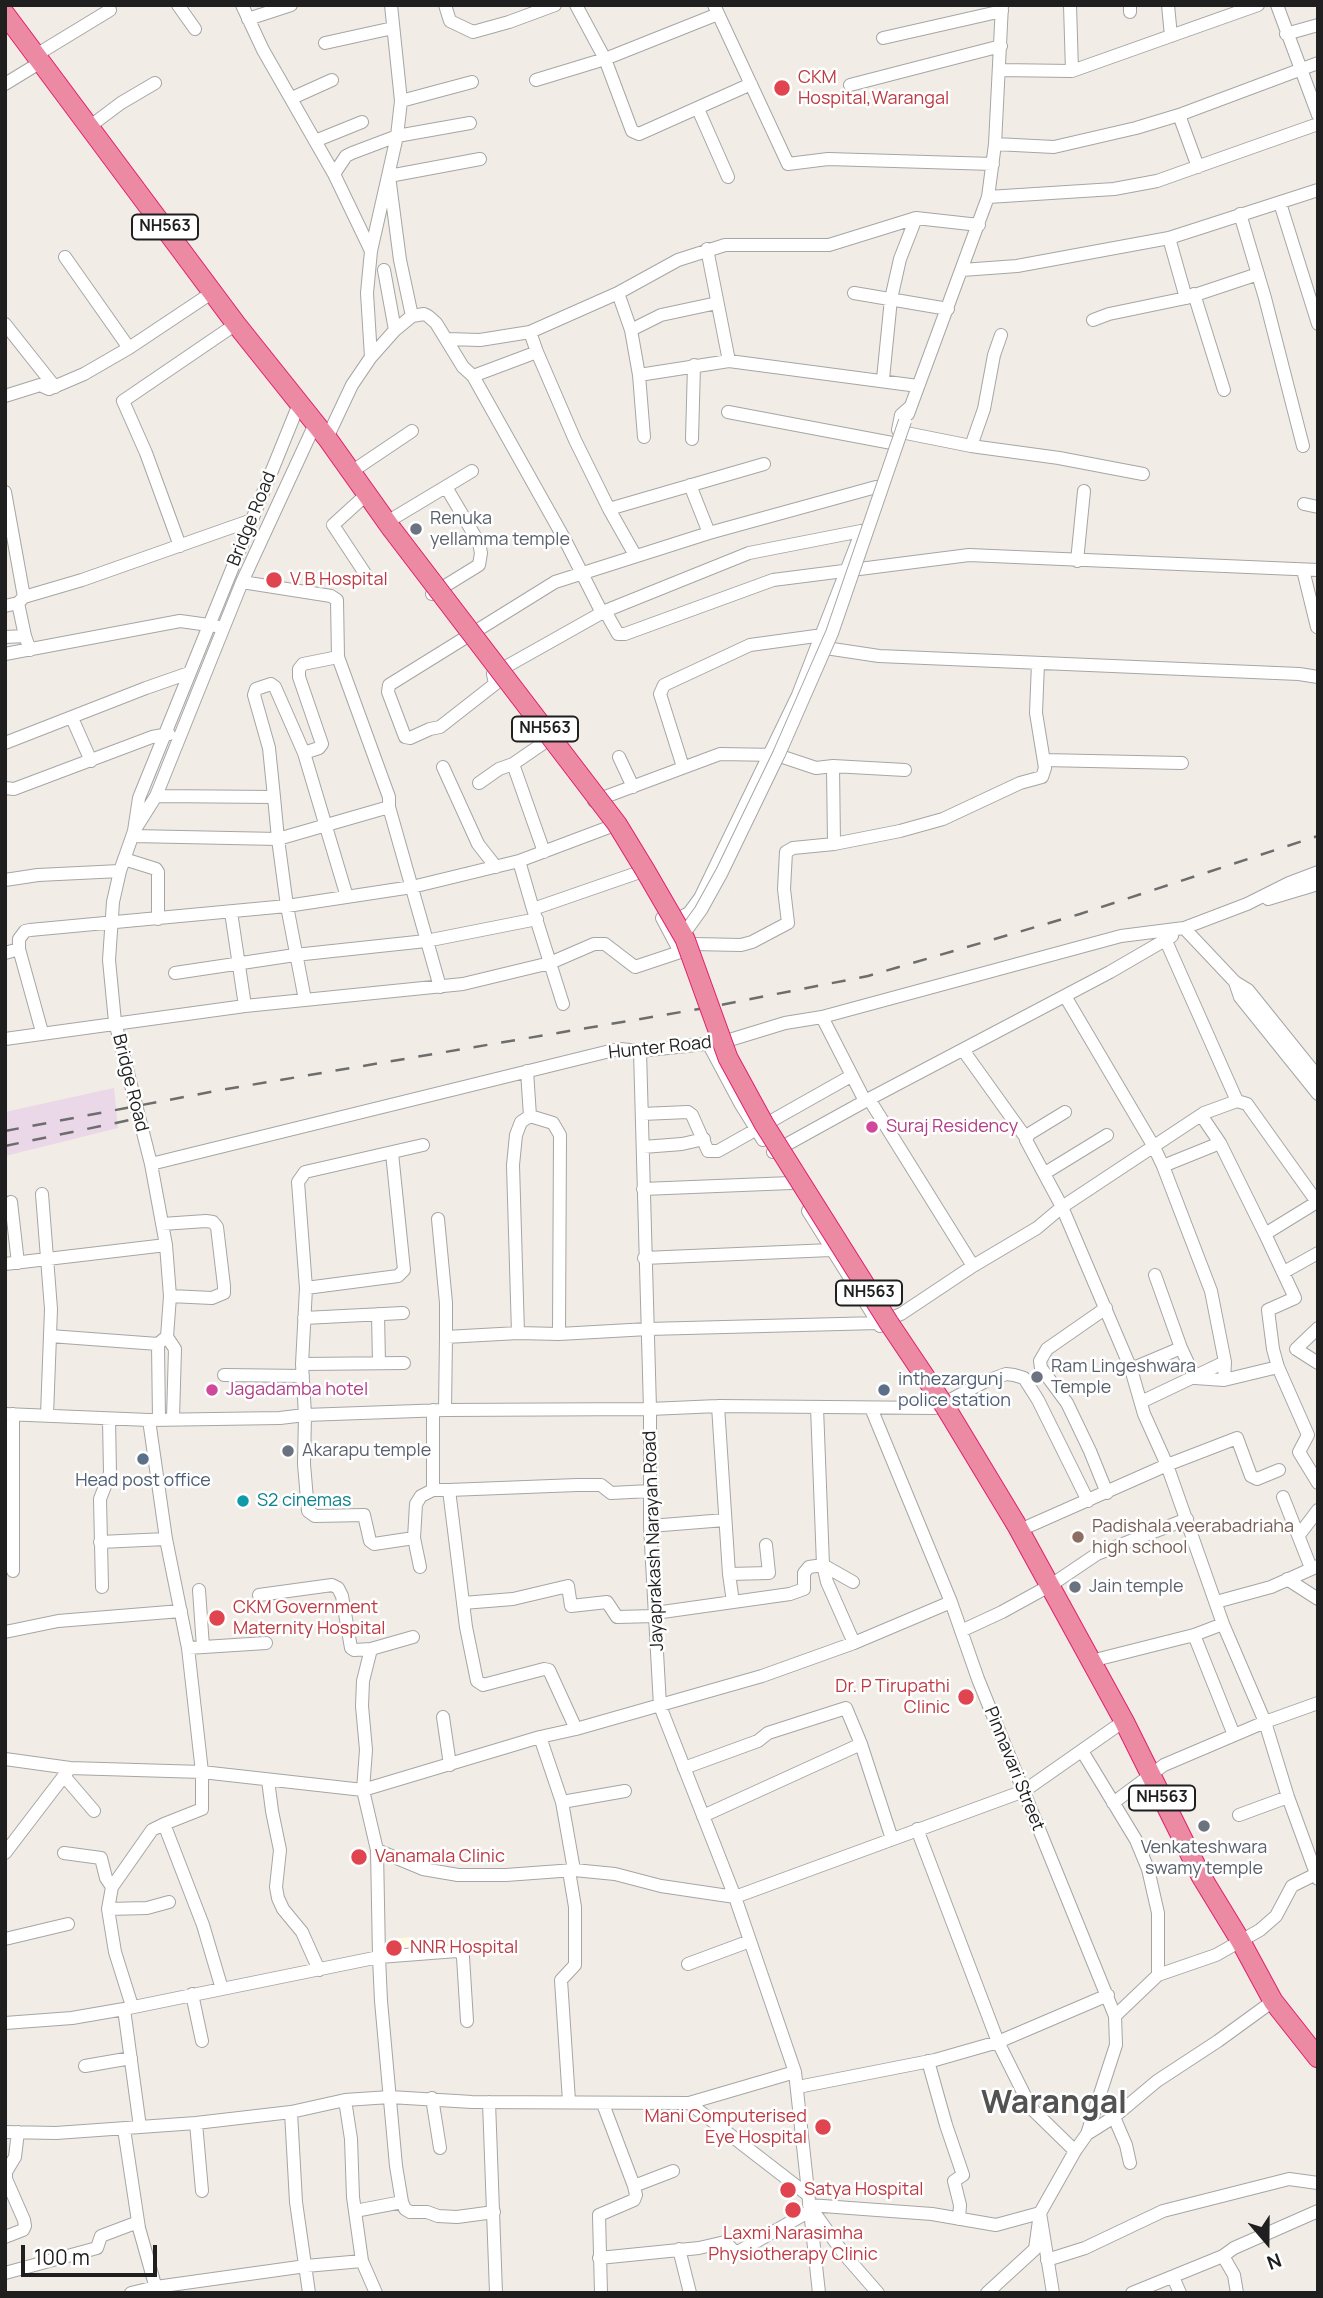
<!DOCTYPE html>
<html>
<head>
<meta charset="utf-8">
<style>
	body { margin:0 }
	#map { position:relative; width:1323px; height:2298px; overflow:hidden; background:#f1ece5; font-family:Manrope,sans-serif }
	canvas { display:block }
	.frame { position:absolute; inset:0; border:7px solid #1f1f1f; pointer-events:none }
	.north { position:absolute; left:1232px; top:2207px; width:70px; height:70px; -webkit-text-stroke:5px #fff; paint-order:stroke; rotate:160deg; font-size:19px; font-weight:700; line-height:28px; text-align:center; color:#1f1f1f }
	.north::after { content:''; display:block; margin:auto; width:24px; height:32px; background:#1f1f1f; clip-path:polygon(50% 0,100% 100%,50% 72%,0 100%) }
	.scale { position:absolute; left:21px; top:2245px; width:136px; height:32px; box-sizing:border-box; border:4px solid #1f1f1f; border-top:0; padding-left:9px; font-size:21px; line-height:24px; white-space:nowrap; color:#1f1f1f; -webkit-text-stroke:5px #fff; paint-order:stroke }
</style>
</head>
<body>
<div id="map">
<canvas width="1323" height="2298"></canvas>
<div class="frame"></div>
<div class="north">N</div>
<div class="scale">100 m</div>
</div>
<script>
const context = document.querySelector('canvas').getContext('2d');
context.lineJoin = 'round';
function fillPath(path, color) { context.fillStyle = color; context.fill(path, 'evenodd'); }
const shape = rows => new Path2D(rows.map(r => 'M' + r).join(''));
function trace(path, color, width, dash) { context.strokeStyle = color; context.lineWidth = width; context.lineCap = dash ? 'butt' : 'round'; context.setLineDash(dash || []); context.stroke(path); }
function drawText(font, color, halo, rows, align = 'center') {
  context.font = font + ' Manrope,sans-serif'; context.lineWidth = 5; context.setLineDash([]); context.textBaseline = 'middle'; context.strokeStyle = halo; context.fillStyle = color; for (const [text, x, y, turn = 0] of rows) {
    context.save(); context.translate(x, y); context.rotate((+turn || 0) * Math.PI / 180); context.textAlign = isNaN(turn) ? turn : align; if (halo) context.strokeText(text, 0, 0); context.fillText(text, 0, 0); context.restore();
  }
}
const industrial = shape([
	[114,1088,118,1128,5,1156,5,1112]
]);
const education = shape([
	[411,1937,412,1947,393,1949,392,1939]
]);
const minor = shape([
	[178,5,195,29],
	[242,5,263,50,334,174,371,251],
	[445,5,450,21,473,32,509,22,555,5],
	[576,5,605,59,718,14],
	[714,5,788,164,828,159,993,164],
	[1070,5,1072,71],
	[1168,5,1171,36],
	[1277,5,1318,115],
	[1130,12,1130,5],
	[248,19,291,5],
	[1286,34,1318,25],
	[883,38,1002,11],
	[325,43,393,28],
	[36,55,110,10],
	[1000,70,1072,71,1258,5],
	[536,80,605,59,632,131,639,134,751,84],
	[5,84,41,62],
	[850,85,1001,46],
	[292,98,332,80],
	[401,101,472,82],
	[698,109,728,177],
	[1179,115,1198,167],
	[89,127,121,103,155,83],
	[315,141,362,122],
	[995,144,1054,147,1136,128,1179,115,1318,63],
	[334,174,346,156,352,153,397,136,470,123],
	[988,197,1114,189,1157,181,1318,124],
	[1280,203,1318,324],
	[1240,214,1265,298,1303,446],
	[1169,238,1186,298],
	[707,249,729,361],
	[65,257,129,348],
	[384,270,395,330],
	[962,270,1017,266,1169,238,1318,190],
	[618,293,631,330,639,375,644,437],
	[854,293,948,309],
	[1194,294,1224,390],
	[412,316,400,260,389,176,480,159],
	[1093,320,1109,314,1186,298,1258,274],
	[5,324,55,387],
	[631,330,661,315,717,303],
	[530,332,537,352,575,440,609,509,635,555],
	[447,339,480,340,530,332,618,293,678,260,725,245,829,245,916,218,979,225],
	[371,357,367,293,371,251,397,136,401,101,391,5],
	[639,375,729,361,918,386],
	[473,376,537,352],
	[883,379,891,299,900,259,916,218],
	[5,396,40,385,49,389,84,374,129,348,213,292],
	[728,412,892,443],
	[908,414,988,197,995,144,1002,5],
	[898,430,901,415,910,407],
	[901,432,971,446,1059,458,1143,474],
	[327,438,352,385,371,357,395,330,412,316,424,314,428,316,436,323,463,367,473,376,565,540,602,613],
	[692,439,694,365],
	[971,446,984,409,994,355,1001,335],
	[351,472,412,431],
	[690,485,709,533],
	[5,492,24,597],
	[367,494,333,525,368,578],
	[1304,504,1318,507],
	[609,509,764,464],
	[387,522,472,471],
	[861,531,749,553,605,611,493,674,495,684,440,727,430,729,410,738,405,737,388,692,389,685,555,582,709,533,876,487],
	[180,546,146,453,123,401,236,324],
	[1077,561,1084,491],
	[1303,570,1317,627],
	[242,582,331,596,337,600,338,657,389,797,389,807,440,987],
	[432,594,479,565,481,553,479,543,446,487],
	[18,603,25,636,30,650],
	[5,606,18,603,24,597,82,580,252,520],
	[605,611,618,634,625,634,773,580,969,555,1318,570],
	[5,637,25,636],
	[819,647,879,656,1299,674,1318,677],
	[5,654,180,621,216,626],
	[72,718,91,761],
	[5,743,146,688,189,673],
	[304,753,319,748,322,744,299,677,299,669,303,664,338,657],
	[619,757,633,787],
	[1044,760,1182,763],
	[513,764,545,742],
	[833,766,834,844],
	[443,767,478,844,496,867],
	[683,767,660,694,664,685,750,645,823,635],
	[479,783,499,769,513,764,544,852],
	[5,788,14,789,152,737,169,734],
	[274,797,269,748,254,695,256,689,271,684,275,687,304,753,347,897],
	[594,801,720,754,777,755,816,768,833,766,905,770],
	[134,831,156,796,242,582,315,424],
	[133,836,278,839,274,797,156,796],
	[124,859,156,869,158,872,158,919],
	[519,861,533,909],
	[5,880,38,875,120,871],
	[1268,899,1318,884],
	[231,912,245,1006],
	[662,918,680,952],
	[669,923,689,913,700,898,798,695,861,533],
	[1184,928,1235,982,1248,990,1318,1077],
	[1166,941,1237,1101,1247,1104,1317,1202,1265,1234,1295,1298,1268,1310,1273,1349,1278,1367,1308,1435,1299,1452,1318,1483],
	[5,953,19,949],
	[175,973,295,955,426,941,537,919],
	[1235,982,1240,997,1318,1094],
	[1065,996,1154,1147,1163,1166,1211,1291,1225,1362,1224,1380],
	[305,1000,287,906,278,839,389,807],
	[563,1004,533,909,640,872],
	[822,1017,865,1101],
	[42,1032,19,949,19,939,25,931,30,930,287,906,412,887,519,861,612,826],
	[5,1039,245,1006,463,984,550,963,594,944,605,944,635,967,680,952,682,946,693,944,741,945,752,942,788,923,784,889,786,852,793,848,834,844,900,831,943,819,1020,783,1042,777,1045,768,1036,713,1038,663],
	[708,1043,740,1103,763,1140],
	[963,1050,1026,1138],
	[640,1051,650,1409,718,1406,935,1408,984,1382,1006,1374,1014,1375,1024,1378,1038,1400,1088,1501],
	[869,1099,973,1266],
	[1065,1112,1029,1134,1026,1140,1062,1207,1131,1369,1144,1414,1167,1465,1223,1624,1265,1722,1288,1797,1318,1879],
	[642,1114,688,1112,692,1115,708,1151,718,1151,851,1076],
	[1201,1115,1220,1143,1265,1234],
	[530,1116,553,1123,560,1135,559,1334],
	[643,1147,682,1144,704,1139],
	[773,1152,869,1099,1110,972,1172,936],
	[151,1164,610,1051,620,1049,640,1051,723,1042,785,1023,822,1017,1121,936,1184,928,1247,904,1289,883,1318,872],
	[1163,1166,1220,1143],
	[1045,1173,1107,1135],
	[643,1189,791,1183],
	[42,1194,51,1309,47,1415],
	[11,1202,18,1263],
	[808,1211,880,1326],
	[438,1219,446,1303,446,1337],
	[162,1224,206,1221,213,1222,217,1227,224,1286,224,1293,212,1298,170,1296],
	[644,1258,831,1250],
	[5,1264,166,1245],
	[1284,1272,1318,1253],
	[1155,1275,1181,1348,1195,1378,1224,1380,1278,1367],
	[306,1288,398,1276,404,1270,392,1153],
	[1106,1308,1047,1349,1040,1361,1041,1368,1067,1403,1090,1451,1107,1493],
	[378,1314,379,1363],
	[304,1318,403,1313],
	[1318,1328,1296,1349,1318,1363],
	[518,1333,513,1165,516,1135,521,1122,530,1116,527,1071],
	[50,1336,158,1344],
	[167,1337,170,1296,166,1245,151,1164,115,1022,109,960,113,902,120,871,134,831,139,798,299,404],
	[167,1337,175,1349,173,1418],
	[302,1364,404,1363],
	[1131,1369,1181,1348],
	[224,1375,303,1376],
	[1141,1402,1225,1362],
	[718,1406,729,1574],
	[817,1407,823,1565,827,1582,854,1643],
	[871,1408,951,1602,978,1679,1115,2016,1116,2045,1087,2134],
	[445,1410,446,1337,518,1333,559,1334,648,1329,878,1323,901,1314,973,1266,1037,1228,1062,1207,1204,1113,1237,1101],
	[5,1414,149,1420,280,1418,305,1415,445,1410,650,1409,650,1526,660,1706,735,1897,795,2072,819,2293],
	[13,1414,13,1571],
	[159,1419,158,1344,164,1339],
	[149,1420,166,1539,188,1648,202,1772,202,1809,164,1824,203,1925,222,1989],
	[433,1490,433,1410],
	[449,1490,577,1485,601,1485,611,1493,650,1491],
	[1283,1497,1311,1568],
	[650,1526,725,1520],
	[1020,1530,1167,1465,1237,1438,1251,1476,1257,1479,1279,1470],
	[1299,1535,1318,1510],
	[414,1538,374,1544,370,1541,364,1515,315,1516,308,1511,304,1464,305,1415,302,1364,306,1288,298,1182,305,1172,423,1145],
	[100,1542,166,1539],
	[420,1567,414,1538,416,1504,421,1496,433,1490,449,1490,466,1627,477,1681,483,1685,544,1669,549,1670,576,1729],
	[1287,1579,1318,1599],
	[102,1587,100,1499,110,1473,109,1419],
	[199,1590,203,1647],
	[259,1595,332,1585,338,1588,342,1596,351,1648,354,1650,371,1649],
	[733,1602,729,1574,769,1573,766,1545],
	[1216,1602,1271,1587,1318,1566],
	[463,1603,513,1599,568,1586,571,1606,607,1602,617,1617,656,1616],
	[655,1613,790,1594,804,1589,804,1573,809,1567,823,1565,853,1582],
	[961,1631,1002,1612,1051,1585,1097,1554,1187,1519],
	[5,1632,58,1621,181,1611],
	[1194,1635,1234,1735],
	[188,1648,266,1643],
	[1091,1661,1194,1635,1223,1624],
	[443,1717,450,1765],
	[540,1737,562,1802,574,1870],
	[1082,1751,1136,1840,1148,1869,1158,1913,1158,1975,1115,2016],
	[5,1759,70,1768,202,1772,363,1790,540,1737,576,1729,762,1676,854,1643,951,1602],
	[684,1768,758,1741,768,1733,846,1708,861,1744,892,1839],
	[64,1776,94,1811],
	[268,1780,272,1811,280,1850,276,1887,278,1898,283,1909,302,1932,319,1970],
	[562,1802,625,1791],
	[1113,1803,1164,1765,1265,1722,1318,1703],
	[1239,1815,1288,1797],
	[703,1816,861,1744],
	[917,1829,998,2042,1031,2108,1075,2151],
	[377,1850,423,1869,458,1875,506,1875,574,1870,615,1874,661,1886,735,1897,1024,1791,1124,1721],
	[5,1853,70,1768],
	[64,1853,101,1858,106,1878,112,1887],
	[108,1909,147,1908,169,1902],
	[5,1939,68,1924],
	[688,1964,750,1941],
	[1158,1975,1216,1955,1260,1930,1276,1916,1292,1886,1318,1873],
	[192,1994,202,2041],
	[132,2006,115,1952,108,1909,112,1887,152,1830,164,1824],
	[124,2009,140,2127],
	[5,2023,72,2018,124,2009,379,1957,377,1850,363,1790,366,1750,362,1706,363,1681,371,1649,413,1637],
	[928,2061,946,2125,963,2175,954,2181,960,2205,959,2219],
	[85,2066,131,2058],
	[798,2087,935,2060,998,2042,1108,1995],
	[432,2098,440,2148],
	[569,2101,561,1980,575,1965,575,1907,569,1871],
	[489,2102,496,2293],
	[689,2103,808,2195],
	[603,2104,634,2186,673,2171],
	[291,2112,296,2202,309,2293],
	[1114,2117,1126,2145,1130,2163],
	[196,2123,202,2191],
	[124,2129,139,2228,157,2292],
	[5,2132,56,2133,196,2123,291,2112,345,2100,390,2097,472,2102,689,2103,795,2072],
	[402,2202,396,2166,381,2001,379,1957,457,1951,461,1953,463,1957,467,2021],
	[809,2205,932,2214,996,2225,1040,2213,1035,2249,987,2293],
	[811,2208,844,2254,878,2293],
	[355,2211,402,2202,405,2209,410,2212,427,2212,438,2216,457,2217,494,2212],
	[5,2237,23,2230,25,2226,24,2220,6,2179,6,2172,15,2157,18,2132],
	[679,2249,690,2293],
	[1223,2256,1234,2275,1237,2293],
	[599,2258,699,2248,725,2242,736,2253,810,2211],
	[1047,2260,1085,2248,1163,2211,1289,2179,1318,2183],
	[362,2261,376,2293],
	[5,2273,97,2248,101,2236,138,2222],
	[1173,2277,1180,2293],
	[131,2293,156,2287,306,2266,362,2261,353,2197,351,2139,345,2100],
	[601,2293,599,2215,634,2200,636,2195,634,2186],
	[1053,2293,1040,2213,1075,2151,1087,2134,1114,2117,1157,2081,1218,2041,1273,2001],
	[1132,2293,1223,2256,1234,2248,1318,2211]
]);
const highway = shape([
	[5,14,236,324,327,438,391,528],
	[1016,1524,1124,1721,1201,1876,1240,1940,1273,2001,1318,2058]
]);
const rail = shape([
	[5,1131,221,1090,705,1008,868,976,1080,914,1318,836],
	[5,1146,130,1120]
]);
const minorBridge = shape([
	[683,935,701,910,722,872,779,754,832,633,905,421]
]);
const highwayBridge = shape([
	[391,528,617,824,645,870,685,939,728,1058,764,1124,889,1323,946,1408,1016,1524]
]);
const markers = [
	[782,88,9,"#e0444e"],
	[416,529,7,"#6b7280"],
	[274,580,9,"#e0444e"],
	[872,1127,7,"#d1479c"],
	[1037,1377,7,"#6b7280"],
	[212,1390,7,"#d1479c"],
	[884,1390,7,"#5c6f8a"],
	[288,1451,7,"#6b7280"],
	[143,1459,7,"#5c6f8a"],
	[243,1501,7,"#0f9aa8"],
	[1078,1537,7,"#8d6e63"],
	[1075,1587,7,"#6b7280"],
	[217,1618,9,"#e0444e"],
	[966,1697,9,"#e0444e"],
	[1204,1826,7,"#6b7280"],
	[359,1857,9,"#e0444e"],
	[394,1948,9,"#e0444e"],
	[823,2127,9,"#e0444e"],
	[788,2190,9,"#e0444e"],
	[793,2210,9,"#e0444e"]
];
const shields = [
	[165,227,66],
	[545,729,66],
	[869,1293,66],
	[1162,1798,66]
];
const shieldNames = [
	["NH563",165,227],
	["NH563",545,729],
	["NH563",869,1293],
	["NH563",1162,1798]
];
const healthNames = [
	["CKM",798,78],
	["Hospital,Warangal",798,99],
	["V B Hospital",290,580],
	["CKM Government",233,1608],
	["Maternity Hospital",233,1629],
	["Dr. P Tirupathi",950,1687,"right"],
	["Clinic",950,1708,"right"],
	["Vanamala Clinic",375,1857],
	["NNR Hospital",410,1948],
	["Mani Computerised",807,2117,"right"],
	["Eye Hospital",807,2138,"right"],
	["Satya Hospital",804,2190],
	["Laxmi Narasimha",793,2234,"center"],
	["Physiotherapy Clinic",793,2255,"center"]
];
const streetNames = [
	["Bridge Road",252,519,-68],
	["Hunter Road",660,1048,-6],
	["Bridge Road",130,1083,76],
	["Jayaprakash Narayan Road",654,1541,-92],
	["Pinnavari Street",1014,1769,68]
];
const worshipNames = [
	["Renuka",430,519],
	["yellamma temple",430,540],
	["Ram Lingeshwara",1051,1367],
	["Temple",1051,1388],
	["Akarapu temple",302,1451],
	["Jain temple",1089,1587],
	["Venkateshwara",1204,1848,"center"],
	["swamy temple",1204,1869,"center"]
];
const hotelNames = [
	["Suraj Residency",886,1127],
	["Jagadamba hotel",226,1390]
];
const serviceNames = [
	["inthezargunj",898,1380],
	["police station",898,1401],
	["Head post office",143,1481,"center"]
];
const cultureNames = [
	["S2 cinemas",257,1501]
];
const educationNames = [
	["Padishala veerabadriaha",1092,1527],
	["high school",1092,1548]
];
const townNames = [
	["Warangal",1054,2104]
];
fillPath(industrial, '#ead7e8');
fillPath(education, '#fffde0');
trace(minor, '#a6a6a6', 14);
trace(highway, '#e31d6f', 21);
trace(minor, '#fff', 12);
trace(highway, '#eb8aa2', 19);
trace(rail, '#6d6d6d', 2.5, [14, 14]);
trace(minorBridge, '#a6a6a6', 14, []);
trace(highwayBridge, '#e31d6f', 21, []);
trace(minorBridge, '#fff', 12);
trace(highwayBridge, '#eb8aa2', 19);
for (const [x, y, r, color] of markers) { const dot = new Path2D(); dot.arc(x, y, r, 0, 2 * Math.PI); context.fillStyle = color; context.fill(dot); trace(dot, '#fff', 2.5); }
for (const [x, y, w] of shields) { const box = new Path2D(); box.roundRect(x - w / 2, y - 12.5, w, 25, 5); context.fillStyle = '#fff'; context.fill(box); trace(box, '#1f1f1f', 2); }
drawText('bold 16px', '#1f1f1f', null, shieldNames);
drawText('18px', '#be3a42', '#fff', healthNames, 'left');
drawText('18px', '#1f1f1f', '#fff', streetNames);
drawText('18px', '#5b616d', '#fff', worshipNames, 'left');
drawText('18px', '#b23c85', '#fff', hotelNames, 'left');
drawText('18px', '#4e5e75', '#fff', serviceNames, 'left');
drawText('18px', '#0d838f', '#fff', cultureNames, 'left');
drawText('18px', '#785e54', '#fff', educationNames, 'left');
drawText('bold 32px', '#525252', '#fff', townNames);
</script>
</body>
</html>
